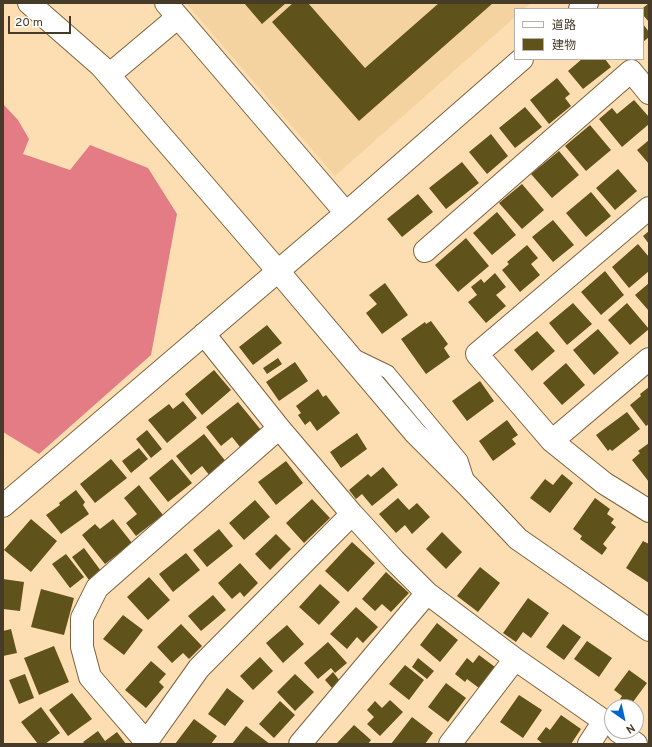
<!DOCTYPE html>
<html>
<head>
<meta charset="utf-8">
<style>
	body { margin:0 }
	#map { position:relative; width:652px; height:747px; overflow:hidden; background:#fddeb2; font-family:Overpass,"Noto Sans JP",sans-serif }
	canvas { display:block }
	.frame { position:absolute; inset:0; border:4px solid #463a28; pointer-events:none }
	.legend { position:absolute; left:514px; top:8px; width:130px; height:52px; box-sizing:border-box; background:#fff; border:1px solid #b5b0a9; margin:0; padding:5px 7px; list-style:none; font-size:12px; color:#463a28 }
	.legend li { display:flex; align-items:center; gap:8px; height:20px }
	.legend b { width:20px; border:1px solid #b5b0a9 }
	.north { position:absolute; left:604px; top:699px; width:40px; height:40px; box-sizing:border-box; background:#fff; border:1px solid #b5b0a9; border-radius:50%; rotate:146deg; font-size:11px; font-weight:700; line-height:16px; text-align:center; color:#463a28 }
	.north::after { content:''; display:block; margin:auto; width:14px; height:18px; background:#0265ce; clip-path:polygon(50% 0,100% 100%,50% 72%,0 100%) }
	.scale { position:absolute; left:8px; top:16px; width:63px; height:18px; box-sizing:border-box; border:2px solid #463a28; border-top:0; padding-left:5px; font-size:12px; line-height:14px; white-space:nowrap; color:#463a28; -webkit-text-stroke:3px #fff; paint-order:stroke }
</style>
</head>
<body>
<div id="map">
<canvas width="652" height="747"></canvas>
<div class="frame"></div>
<ul class="legend">
<li><b style="height:5px;background:#fff"></b>道路</li>
<li><b style="height:11px;background:#5f521a"></b>建物</li>
</ul>
<div class="north">N</div>
<div class="scale">20 m</div>
</div>
<script>
const context = document.querySelector('canvas').getContext('2d');
context.lineJoin = 'round';
function fillPath(path, color) { context.fillStyle = color; context.fill(path, 'evenodd'); }
const shape = rows => new Path2D(rows.map(r => 'M' + r).join(''));
function trace(path, color, width, dash) { context.strokeStyle = color; context.lineWidth = width; context.lineCap = dash ? 'butt' : 'round'; context.setLineDash(dash || []); context.stroke(path); }
const built = shape([
	[186,3,531,3,524,9,515,9,515,17,335,176]
]);
const forest = shape([
	[3,104,18,120,29,139,23,154,70,170,90,145,148,168,177,214,151,355,39,454,3,432]
]);
const building = shape([
	[244,3,286,3,262,24],
	[293,3,308,3,365,68,439,3,493,3,359,121,272,22],
	[649,3,649,22,643,15,643,8],
	[643,24,649,32,649,37,643,42],
	[582,59,605,59,611,67,583,89,568,71],
	[557,78,570,94,565,98,571,106,549,124,530,100],
	[634,100,649,117,649,124,622,147,599,119,612,108,617,114],
	[525,107,542,127,515,148,499,128],
	[590,125,611,150,586,171,565,146],
	[491,134,508,156,487,174,469,152],
	[649,140,649,164,637,150],
	[559,151,579,175,552,198,531,174],
	[462,162,479,183,446,209,429,188],
	[618,169,637,191,615,210,596,188],
	[522,184,544,210,522,229,499,203],
	[591,192,611,216,586,237,566,213],
	[418,194,433,212,402,237,387,219],
	[497,212,516,235,492,255,473,233],
	[553,220,574,245,553,262,532,237],
	[649,231,649,244,643,236],
	[466,238,489,266,458,292,435,265],
	[638,244,649,257,649,271,629,288,612,267],
	[527,245,538,258,531,264,540,275,520,292,502,270,509,264,507,262],
	[605,271,624,295,601,315,581,292],
	[495,273,506,287,496,295,506,306,486,323,468,302,477,295,471,287,481,279,484,283],
	[385,283,408,315,382,334,366,313,377,304,369,295],
	[649,283,649,311,635,295],
	[573,303,592,324,567,345,549,323],
	[627,303,649,329,630,345,608,320],
	[431,321,448,344,444,348,450,357,426,374,401,339,425,322,426,324],
	[267,325,282,343,253,365,239,347],
	[598,329,619,353,594,375,573,350],
	[537,331,555,351,532,371,514,350],
	[278,358,282,364,267,374,263,368],
	[295,362,308,381,279,401,266,382],
	[566,363,585,385,562,405,543,383],
	[214,370,231,390,202,415,185,394],
	[480,381,494,401,467,421,452,401],
	[649,387,649,424,646,426,630,405,641,396,640,394],
	[318,389,323,397,326,395,340,413,317,431,310,421,305,425,298,415,301,413,296,406],
	[183,401,197,418,167,443,148,420,169,404,173,409],
	[238,402,261,430,240,447,232,437,221,446,206,427],
	[627,412,640,429,612,451,610,449,608,451,596,435],
	[507,420,518,435,512,439,516,444,493,461,479,441],
	[147,430,162,449,151,458,136,439],
	[357,433,367,449,341,468,330,452],
	[204,434,227,463,210,476,202,466,191,475,176,456],
	[649,443,649,482,632,460,640,453,638,451],
	[139,448,148,459,131,473,122,461],
	[111,459,127,478,95,503,80,484],
	[172,459,192,483,168,502,149,478],
	[286,461,303,483,276,505,258,482],
	[383,467,398,485,372,506,362,494,356,499,349,490,368,474,371,477],
	[562,474,573,483,550,513,530,498,545,479,553,485],
	[139,485,163,515,136,536,126,523,137,514,124,498],
	[76,490,85,502,83,505,89,514,61,534,46,515,60,505,59,503],
	[398,498,409,510,417,503,430,517,412,534,405,525,396,533,379,514],
	[595,498,610,509,607,514,614,519,611,523,616,527,603,544,607,548,602,555,580,539,582,536,573,529],
	[312,499,330,518,304,543,286,523],
	[255,500,270,517,244,540,229,523],
	[31,519,57,541,31,572,4,550],
	[113,519,132,543,105,564,82,535,95,524,100,529],
	[219,529,233,546,207,567,193,550],
	[442,532,462,552,446,569,426,549],
	[276,534,291,549,270,570,255,554],
	[643,541,649,544,649,583,626,568],
	[352,542,375,563,348,592,325,571],
	[84,548,101,571,89,580,72,557],
	[186,553,200,570,173,592,159,574],
	[66,554,84,577,70,588,52,564],
	[240,563,258,583,244,597,240,592,232,599,218,583],
	[480,567,500,583,478,612,457,596],
	[386,572,409,593,391,612,382,604,375,611,362,599],
	[149,577,170,600,148,620,127,597],
	[3,579,24,582,20,611,3,609],
	[320,584,340,602,319,625,299,607],
	[41,589,74,598,64,635,31,627],
	[213,595,226,610,201,631,188,616],
	[528,598,549,613,531,638,523,632,516,642,503,633],
	[356,607,378,627,363,643,357,637,347,649,330,634],
	[123,615,143,630,124,655,103,639],
	[437,623,458,640,440,662,420,645],
	[181,624,202,646,189,659,183,653,172,663,157,647],
	[563,624,581,637,564,660,546,647],
	[287,625,304,644,283,663,266,643],
	[11,629,17,653,3,656,3,631],
	[587,641,612,658,599,677,574,659],
	[328,642,347,663,335,673,331,668,318,679,304,663],
	[54,646,69,682,39,695,24,658],
	[479,655,495,667,479,688,467,679,465,682,455,674,467,658,473,663],
	[260,657,273,671,253,690,240,676],
	[418,658,434,671,427,679,412,667],
	[151,661,166,674,159,682,164,687,146,708,125,690],
	[405,665,424,680,409,700,389,684],
	[629,670,647,683,630,706,620,699,622,696,614,690],
	[333,672,340,681,332,688,325,680],
	[25,674,34,698,19,704,9,680],
	[295,674,314,692,295,711,277,692],
	[446,683,466,698,448,722,428,707],
	[227,688,244,701,225,726,208,714],
	[72,693,92,719,68,736,49,710],
	[519,695,542,710,523,738,500,722],
	[390,700,403,712,380,736,367,724,374,717,367,710,375,701,382,708],
	[280,701,295,715,274,738,259,724],
	[41,707,60,733,45,744,38,744,21,722],
	[561,715,581,729,571,744,543,744,537,739,546,727,550,730],
	[412,717,433,733,425,744,391,744],
	[194,719,217,736,211,744,175,744],
	[354,725,371,740,368,744,336,744],
	[246,726,270,744,232,744],
	[98,731,105,741,117,732,126,744,85,744,83,742]
]);
const lane = shape([
	[355,356,388,372,461,460,468,482]
]);
const street = shape([
	[166,3,346,213],
	[580,9,587,3],
	[109,75,178,17],
	[649,208,477,354,552,441,604,483,649,511],
	[425,251,631,71,649,93],
	[204,334,279,428],
	[552,441,649,359],
	[3,506,346,213,522,59],
	[618,731,636,744],
	[145,744,199,668,352,514],
	[148,744,90,677,82,647,82,618,97,588,279,428,352,514,394,560,427,593,515,659,604,721,589,744],
	[300,744,427,593],
	[450,744,515,659]
]);
const secondary = shape([
	[29,3,101,66,278,271,415,433,469,487,518,539,649,630]
]);
fillPath(built, '#f5d3a1');
fillPath(forest, '#e37c84');
fillPath(building, '#5f521a');
trace(lane, '#7e633b', 15);
trace(street, '#7e633b', 24);
trace(secondary, '#7e633b', 24);
trace(lane, '#fff', 13);
trace(street, '#fff', 22);
trace(secondary, '#fff', 22);
</script>
</body>
</html>
